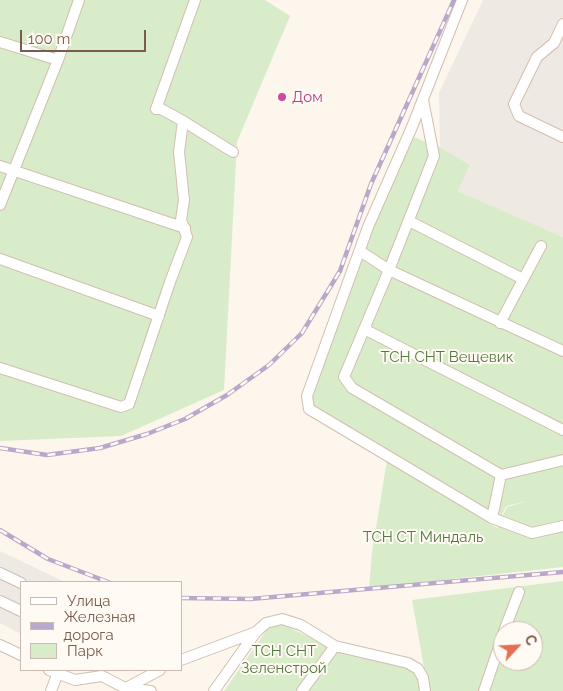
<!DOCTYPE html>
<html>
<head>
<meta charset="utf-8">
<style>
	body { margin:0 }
	#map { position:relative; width:563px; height:691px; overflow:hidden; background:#fdf6ec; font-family:Raleway,sans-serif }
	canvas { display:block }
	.legend { position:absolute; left:20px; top:581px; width:162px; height:90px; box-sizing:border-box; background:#fffaf3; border:1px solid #cabbb1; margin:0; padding:6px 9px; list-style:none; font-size:15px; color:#7a5c4d }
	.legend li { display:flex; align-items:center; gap:10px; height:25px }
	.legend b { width:25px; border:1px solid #cabbb1 }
	.north { position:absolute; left:493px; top:621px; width:50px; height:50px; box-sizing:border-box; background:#fffaf3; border:1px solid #cabbb1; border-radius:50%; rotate:65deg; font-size:14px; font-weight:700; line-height:20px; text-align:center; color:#7a5c4d }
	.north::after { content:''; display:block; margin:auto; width:18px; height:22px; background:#e76f51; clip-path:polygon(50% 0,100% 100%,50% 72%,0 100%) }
	.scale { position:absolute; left:20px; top:30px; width:126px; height:22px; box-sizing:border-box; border:2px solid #7a5c4d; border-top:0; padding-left:6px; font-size:15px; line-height:18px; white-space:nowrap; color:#7a5c4d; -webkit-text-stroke:4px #fffaf3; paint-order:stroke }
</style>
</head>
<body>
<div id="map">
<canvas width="563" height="691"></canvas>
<ul class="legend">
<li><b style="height:6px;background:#fff"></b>Улица</li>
<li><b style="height:6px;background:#b9a8c9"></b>Железная дорога</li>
<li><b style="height:14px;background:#d8ecc9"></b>Парк</li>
</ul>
<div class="north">С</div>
<div class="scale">100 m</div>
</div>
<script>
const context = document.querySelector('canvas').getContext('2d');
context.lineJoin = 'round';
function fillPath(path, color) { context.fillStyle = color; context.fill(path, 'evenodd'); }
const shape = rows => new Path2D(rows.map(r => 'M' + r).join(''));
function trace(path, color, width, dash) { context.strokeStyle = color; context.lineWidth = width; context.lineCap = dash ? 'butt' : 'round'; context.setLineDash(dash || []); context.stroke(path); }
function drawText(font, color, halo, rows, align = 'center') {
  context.font = font + ' Raleway,sans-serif'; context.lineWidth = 4; context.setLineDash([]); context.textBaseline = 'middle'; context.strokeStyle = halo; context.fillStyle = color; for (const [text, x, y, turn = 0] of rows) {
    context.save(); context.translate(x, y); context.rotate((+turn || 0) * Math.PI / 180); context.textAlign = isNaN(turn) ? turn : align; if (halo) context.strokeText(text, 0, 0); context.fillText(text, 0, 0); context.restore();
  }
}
const industrial = shape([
	[483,0,563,0,563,237,458,191,470,165,440,147,439,93],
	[0,551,65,582,21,582,21,634,0,623]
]);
const green = shape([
	[0,0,265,0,290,16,237,142,224,390,121,436,0,441],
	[406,134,440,147,470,165,458,191,563,237,563,567,369,588,372,552,387,460,497,528,507,507,528,501,506,506,497,527,303,404],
	[563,581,563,691,224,691,270,625,282,624,330,647,381,660,424,667,412,600],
	[503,631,533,631,533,661,503,661]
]);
const minor = shape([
	[195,0,156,109,161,109,183,121,233,152],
	[462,0,412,127,368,227,307,396,309,409,492,518,532,533,563,526],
	[563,24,554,43,537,57,514,104,519,116,563,137],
	[0,42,58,60],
	[0,166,185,228],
	[0,205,58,60,79,0],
	[409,221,523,279],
	[360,251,389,270,434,156,423,100],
	[0,259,159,316],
	[500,323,541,246],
	[364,329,563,430],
	[0,368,121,407,129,404,170,282,187,237,181,220,184,200,179,152,183,121],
	[501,475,352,388,344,377,389,270,563,351],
	[492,518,501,475,563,460],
	[0,573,21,583],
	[0,601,21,611],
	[504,631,519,592],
	[0,645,21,655],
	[181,660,256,632],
	[49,670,75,680,102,676,125,688,151,691],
	[126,688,160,670],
	[51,691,57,675],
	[214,691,256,632,266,623,282,619,301,625,335,646,408,663,418,669,423,678,425,691],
	[302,691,335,646],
	[484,691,503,635]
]);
const rail = shape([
	[0,448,47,455,100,448,147,434,185,419,227,395,269,365,302,333,340,271,371,184,454,0],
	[0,530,48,559,108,582],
	[181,598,250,599,563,572]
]);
const markers = [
	[282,97,5,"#d1479c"]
];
const hotelNames = [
	["Дом",292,97]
];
const parkNames = [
	["ТСН СНТ Вещевик",447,357],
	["ТСН СТ Миндаль",423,537],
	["ТСН СНТ",284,651],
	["Зеленстрой",284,668]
];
fillPath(industrial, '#efe9e4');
fillPath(green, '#d8ecc9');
trace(minor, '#d1beb0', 12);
trace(minor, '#fff', 10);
trace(rail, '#b9a8c9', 4.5);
trace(rail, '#fffaf3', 2.5, [8]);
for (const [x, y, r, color] of markers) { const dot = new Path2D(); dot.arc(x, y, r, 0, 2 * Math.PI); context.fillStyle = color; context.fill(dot); trace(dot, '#fffaf3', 2); }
drawText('15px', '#b23c85', '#fffaf3', hotelNames, 'left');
drawText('15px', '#537a41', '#fffaf3', parkNames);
</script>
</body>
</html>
